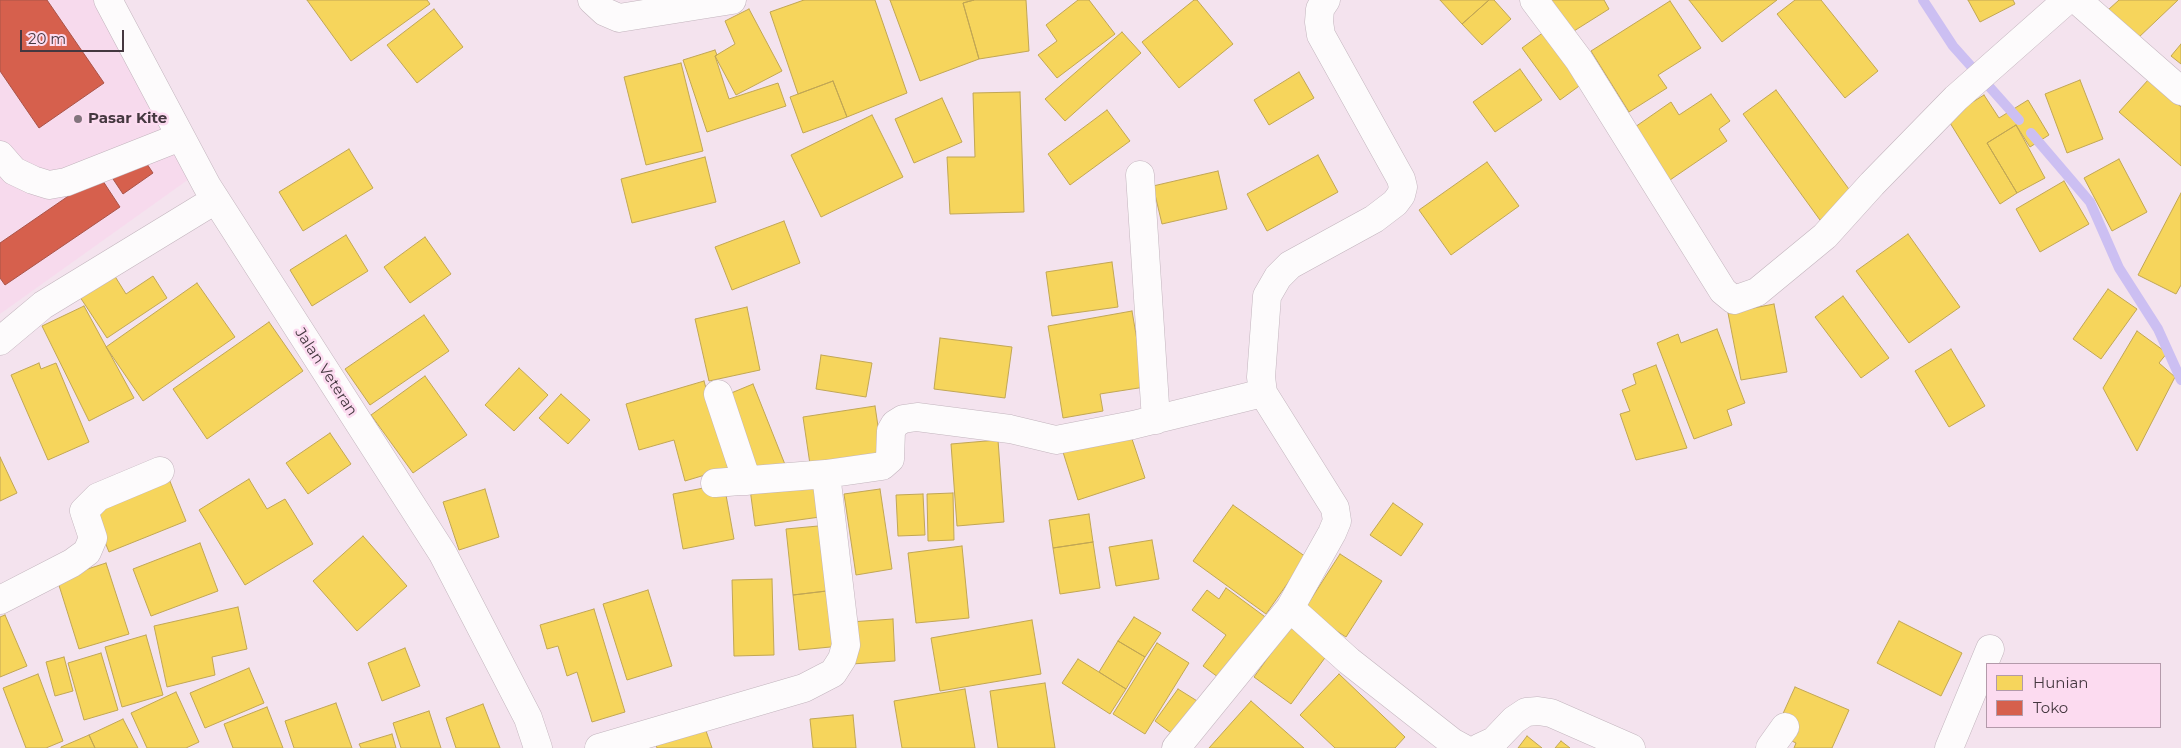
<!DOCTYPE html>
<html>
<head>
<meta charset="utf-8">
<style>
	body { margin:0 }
	#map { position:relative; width:2181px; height:748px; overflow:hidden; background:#f4e3ee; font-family:Montserrat,sans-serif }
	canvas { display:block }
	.legend { position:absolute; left:1986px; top:663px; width:175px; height:65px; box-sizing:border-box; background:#fcdbf0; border:1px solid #b39aaa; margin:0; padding:6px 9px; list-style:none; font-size:15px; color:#453840 }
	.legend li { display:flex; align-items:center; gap:10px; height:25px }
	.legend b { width:25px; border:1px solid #b39aaa }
	.scale { position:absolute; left:20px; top:30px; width:104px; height:22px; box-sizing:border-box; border:2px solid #453840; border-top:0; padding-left:6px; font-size:15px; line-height:18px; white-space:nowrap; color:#453840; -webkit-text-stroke:4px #fcdbf0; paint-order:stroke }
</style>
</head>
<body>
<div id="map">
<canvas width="2181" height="748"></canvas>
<ul class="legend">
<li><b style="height:14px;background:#f6d55c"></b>Hunian</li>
<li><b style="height:14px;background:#d6604d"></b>Toko</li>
</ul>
<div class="scale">20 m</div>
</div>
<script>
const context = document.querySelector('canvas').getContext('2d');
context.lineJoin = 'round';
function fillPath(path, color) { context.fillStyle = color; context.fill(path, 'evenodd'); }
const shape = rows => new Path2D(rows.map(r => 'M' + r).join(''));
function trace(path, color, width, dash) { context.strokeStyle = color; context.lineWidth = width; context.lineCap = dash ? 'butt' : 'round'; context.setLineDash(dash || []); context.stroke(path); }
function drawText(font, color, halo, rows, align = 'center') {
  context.font = font + ' Montserrat,sans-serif'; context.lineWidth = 5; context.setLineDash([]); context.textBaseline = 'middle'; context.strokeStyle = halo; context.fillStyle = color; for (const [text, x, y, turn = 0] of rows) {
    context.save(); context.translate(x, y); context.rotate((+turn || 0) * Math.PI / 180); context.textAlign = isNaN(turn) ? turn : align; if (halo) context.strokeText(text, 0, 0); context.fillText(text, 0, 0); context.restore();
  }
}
const built = shape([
	[0,0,93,0,189,179,0,314]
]);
const homes = shape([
	[307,0,427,0,430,4,351,61,307,0],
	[804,0,875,0,907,93,847,117,833,81,798,94,770,12,804,0],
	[890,0,974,0,963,3,979,59,920,81,890,0],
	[974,0,1026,0,1029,51,979,59,963,3,974,0],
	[1078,0,1089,0,1115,34,1057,78,1038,55,1057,41,1046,25,1078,0],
	[1194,0,1197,0,1233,44,1179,88,1142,42,1194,0],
	[1440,0,1489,0,1462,24,1440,0],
	[1489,0,1494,0,1511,19,1482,45,1462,24,1489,0],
	[1544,0,1604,0,1609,9,1566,36,1544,0],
	[1689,0,1777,0,1722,42,1689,0],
	[1795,0,1821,0,1878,71,1845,98,1777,14,1795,0],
	[1968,0,2013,0,2015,4,1980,22,1968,0],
	[2119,0,2178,0,2137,39,2108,10,2119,0],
	[1670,1,1701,48,1658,75,1667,88,1629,112,1591,51,1670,1],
	[434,9,463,47,417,83,387,45,434,9],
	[749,9,782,71,736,95,715,56,735,44,725,21,749,9],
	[1548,29,1586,81,1560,100,1522,48,1548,29],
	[1122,32,1141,53,1065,121,1045,99,1122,32],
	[2181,44,2181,64,2171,56,2181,44],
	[715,50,717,55,715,56,729,99,778,83,786,106,707,132,683,60,715,50],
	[681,63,703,151,646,165,624,77,681,63],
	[1520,69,1542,100,1495,132,1473,102,1520,69],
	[1299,72,1314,98,1269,125,1254,100,1299,72],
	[2149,79,2181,107,2181,166,2119,112,2149,79],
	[2080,80,2103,139,2067,153,2045,94,2080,80],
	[833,81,847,117,803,133,790,97,833,81],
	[1776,90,1854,196,1820,220,1743,114,1776,90],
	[1020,92,1024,212,950,214,947,157,975,157,973,93,1020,92],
	[1711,94,1730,121,1719,129,1727,141,1670,180,1635,127,1671,102,1679,115,1711,94],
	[1984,95,1999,118,2028,100,2049,135,2030,147,2016,125,1987,143,2017,193,2000,204,1947,118,1984,95],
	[942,98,962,142,914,163,895,119,942,98],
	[1107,110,1130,141,1070,185,1048,154,1107,110],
	[872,115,903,177,821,217,791,155,872,115],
	[2016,125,2045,178,2017,193,1987,143,2016,125],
	[349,149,373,188,303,231,279,192,349,149],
	[1318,155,1338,192,1267,231,1247,194,1318,155],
	[705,157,716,202,632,223,621,179,705,157],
	[2119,159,2147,212,2112,231,2084,178,2119,159],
	[1487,162,1519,206,1451,255,1419,210,1487,162],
	[1218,171,1227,209,1162,224,1153,186,1218,171],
	[2064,181,2089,224,2040,252,2016,209,2064,181],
	[2181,193,2181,285,2176,294,2138,275,2181,193],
	[784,221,800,263,732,290,715,247,784,221],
	[1908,234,1960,307,1909,343,1856,271,1908,234],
	[346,235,368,271,312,306,290,270,346,235],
	[425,237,451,274,410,303,384,267,425,237],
	[1112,262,1118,307,1052,316,1046,272,1112,262],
	[111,270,126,294,153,276,167,298,107,338,78,294,111,270],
	[197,283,235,337,143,401,106,347,197,283],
	[2108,289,2137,309,2101,359,2073,339,2108,289],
	[1843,296,1889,358,1861,378,1815,317,1843,296],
	[1774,304,1787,372,1741,380,1728,313,1774,304],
	[84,306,134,398,89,421,42,326,84,306],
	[747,307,760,370,709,381,695,319,747,307],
	[1132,311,1145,387,1100,394,1103,411,1063,418,1048,326,1132,311],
	[424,315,449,351,370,405,345,369,424,315],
	[269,322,303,371,207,439,173,389,269,322],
	[1717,329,1745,403,1727,410,1732,425,1694,439,1657,343,1678,334,1681,343,1717,329],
	[2137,331,2167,353,2159,363,2175,377,2137,451,2103,388,2137,331],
	[940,338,1012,347,1005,398,934,389,940,338],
	[1951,349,1985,406,1949,427,1915,371,1951,349],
	[821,355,872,363,866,397,816,389,821,355],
	[39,363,41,369,56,363,89,442,48,460,11,375,39,363],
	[1656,365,1687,448,1636,460,1620,414,1630,411,1622,390,1636,384,1633,374,1656,365],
	[519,368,548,395,514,431,485,405,519,368],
	[425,376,467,435,413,473,371,415,425,376],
	[704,381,728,468,685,481,674,440,639,450,626,404,704,381],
	[753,384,786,467,757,478,724,396,753,384],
	[561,394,590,420,568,444,539,418,561,394],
	[875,406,883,460,811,471,803,417,875,406],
	[1129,430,1145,478,1078,500,1063,452,1129,430],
	[330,433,351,464,308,494,286,463,330,433],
	[998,440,1004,522,957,526,951,444,998,440],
	[0,457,17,493,0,501,0,457],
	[167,474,186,521,109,552,90,505,167,474],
	[249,479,267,509,285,499,313,544,245,585,199,510,249,479],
	[815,479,820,517,755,526,750,489,815,479],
	[724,484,734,539,683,549,673,494,724,484],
	[485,489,499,537,459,550,443,502,485,489],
	[880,489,892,569,856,575,844,494,880,489],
	[953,493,954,540,928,541,927,494,953,493],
	[923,494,925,535,898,536,896,495,923,494],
	[1393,503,1423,524,1401,556,1370,535,1393,503],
	[1233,505,1306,557,1266,614,1193,561,1233,505],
	[1089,514,1093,542,1053,548,1049,520,1089,514],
	[829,525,835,590,793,595,786,529,829,525],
	[363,536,407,586,357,631,313,581,363,536],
	[1152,540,1159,579,1116,586,1109,547,1152,540],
	[1093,542,1100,588,1060,594,1053,548,1093,542],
	[200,543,218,591,151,616,133,569,200,543],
	[962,546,969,618,916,623,908,553,962,546],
	[1340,554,1382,581,1346,637,1304,610,1340,554],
	[106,563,129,634,79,649,57,579,106,563],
	[772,579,774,655,734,656,732,580,772,579],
	[1226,588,1268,619,1222,680,1203,666,1226,635,1192,610,1207,590,1219,599,1226,588],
	[648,590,672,666,627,680,603,604,648,590],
	[835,590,841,646,799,650,793,595,835,590],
	[238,607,247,649,212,657,215,675,167,687,154,626,238,607],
	[594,609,625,712,592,722,577,672,567,676,558,646,547,649,540,625,594,609],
	[5,615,27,666,0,677,0,617,5,615],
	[1134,617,1161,633,1145,657,1118,641,1134,617],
	[893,619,895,661,852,664,850,622,893,619],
	[1032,620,1041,674,940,691,931,638,1032,620],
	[1899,621,1962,653,1941,696,1877,663,1899,621],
	[1290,627,1327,655,1291,704,1254,677,1290,627],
	[146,635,163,695,122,707,105,647,146,635],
	[1118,641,1145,657,1126,689,1099,672,1118,641],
	[1157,643,1189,663,1145,734,1113,714,1157,643],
	[405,648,420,686,382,701,368,663,405,648],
	[101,653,118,710,84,720,68,663,101,653],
	[64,657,73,691,55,696,46,662,64,657],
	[1078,659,1126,689,1110,714,1062,683,1078,659],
	[249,668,264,703,205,728,190,693,249,668],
	[38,674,63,741,46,748,26,748,3,688,38,674],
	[1339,674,1405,737,1395,748,1335,748,1300,715,1339,674],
	[1045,683,1055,748,998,748,990,691,1045,683],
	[1795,687,1849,710,1832,748,1794,748,1796,743,1784,737,1781,718,1795,687],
	[965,689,975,748,902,748,894,701,965,689],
	[1178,689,1202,704,1178,738,1155,721,1178,689],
	[176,692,199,742,186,748,147,748,131,713,176,692],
	[1251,701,1304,748,1209,748,1251,701],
	[336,703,352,748,294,748,285,721,336,703],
	[483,704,500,748,456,748,446,718,483,704],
	[267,707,283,748,233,748,224,724,267,707],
	[429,711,441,748,401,748,393,723,429,711],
	[853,715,856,748,813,748,810,719,853,715],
	[123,719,138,748,95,748,89,735,123,719],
	[705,728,712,748,657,748,656,745,705,728],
	[392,734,396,748,361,748,359,744,392,734],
	[89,735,95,748,61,748,61,747,89,735],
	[1527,736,1542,748,1518,748,1527,736],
	[1561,741,1570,748,1555,748,1561,741]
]);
const shops = shape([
	[0,0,47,0,104,83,39,128,0,71,0,0],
	[141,155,153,173,123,194,111,176,141,155],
	[99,175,120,207,5,285,0,278,0,243,99,175]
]);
const stream = shape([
	[1923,0,1953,46,2019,120],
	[2031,133,2090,202,2119,268,2158,329,2181,380]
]);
const minor = shape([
	[108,0,207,186,443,554,528,718,538,748],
	[592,0,605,12,619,18,732,0],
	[1534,0,1579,60,1723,291,1734,300,1757,292,1825,236,1872,184,1956,98,2067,0],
	[2077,0,2181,91],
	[0,155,14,171,33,180,49,185,66,182,180,137],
	[1140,175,1156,420],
	[0,341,43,305,215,200],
	[718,394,747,481],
	[715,483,826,474],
	[0,600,72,563,87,552,93,538,84,511,98,497,160,471],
	[1290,608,1349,661,1452,742,1463,748],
	[599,748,804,688,833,673,842,659,846,645,826,474,882,466,890,459,891,431,895,424,903,419,917,417,1010,429,1056,440,1133,425,1263,393,1261,377,1267,296,1278,277,1290,265,1374,219,1395,203,1401,195,1403,187,1401,179,1321,35,1319,22,1320,9,1326,0],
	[1176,748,1290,608,1332,533,1337,521,1335,508,1263,393],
	[1479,748,1494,741,1514,720,1526,712,1538,711,1551,713,1631,748],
	[1770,748,1785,727],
	[1949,748,1990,649]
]);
const markers = [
	[78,119,5,"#82747d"]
];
const poiNames = [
	["Pasar Kite",88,119]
];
const streetNames = [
	["Jalan Veteran",326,372,57]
];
fillPath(built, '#f7daed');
fillPath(homes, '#f6d55c');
trace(homes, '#c1a654', 1);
fillPath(shops, '#d6604d');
trace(shops, '#aa5449', 1);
trace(stream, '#ccbff2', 10);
trace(minor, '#c2b4bd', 29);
trace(minor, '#fdfbfc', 28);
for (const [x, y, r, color] of markers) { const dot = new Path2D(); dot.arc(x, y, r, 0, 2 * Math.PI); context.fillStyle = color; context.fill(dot); trace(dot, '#fcdbf0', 2); }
drawText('bold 15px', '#453840', '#fcdbf0', poiNames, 'left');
drawText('15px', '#453840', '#fcdbf0', streetNames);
</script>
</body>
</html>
